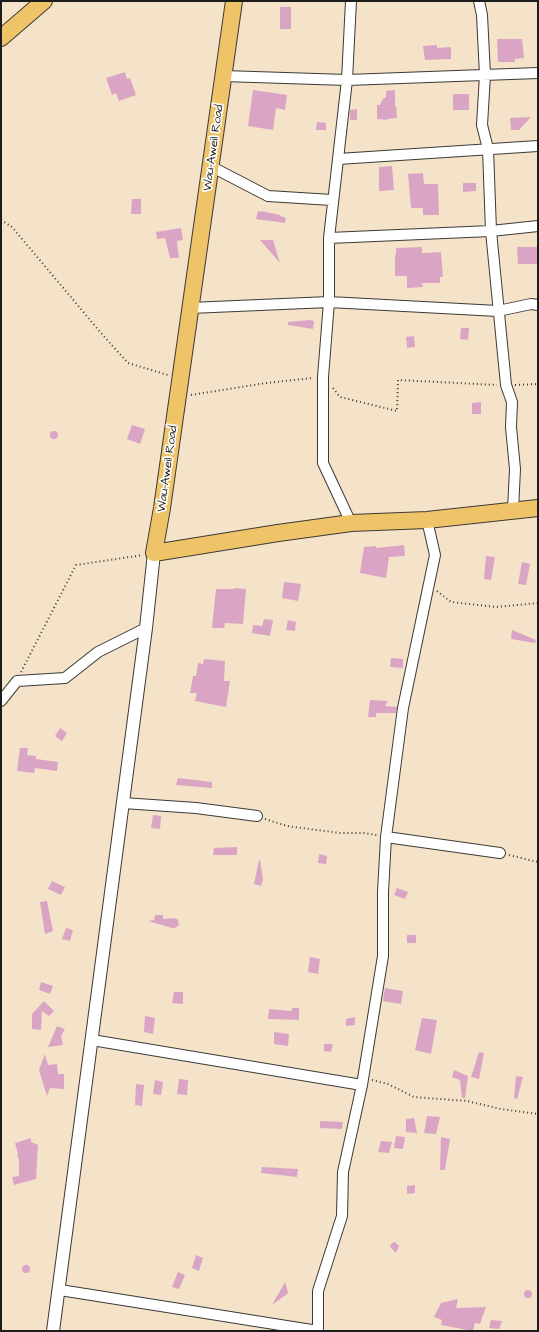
<!DOCTYPE html>
<html>
<head>
<meta charset="utf-8">
<style>
	body { margin:0 }
	#map { position:relative; width:539px; height:1332px; overflow:hidden; background:#f4e3c9; font-family:"Architects Daughter",sans-serif }
	canvas { display:block }
	.frame { position:absolute; inset:0; border:2px solid #1c1c1c; pointer-events:none }
</style>
</head>
<body>
<div id="map">
<canvas width="539" height="1332"></canvas>
<div class="frame"></div>
</div>
<script>
const context = document.querySelector('canvas').getContext('2d');
context.lineJoin = 'round';
function fillPath(path, color) { context.fillStyle = color; context.fill(path, 'evenodd'); }
const shape = rows => new Path2D(rows.map(r => 'M' + r).join(''));
function trace(path, color, width, dash) { context.strokeStyle = color; context.lineWidth = width; context.lineCap = dash ? 'butt' : 'round'; context.setLineDash(dash || []); context.stroke(path); }
function drawText(font, color, halo, rows, align = 'center') {
  context.font = font + ' "Architects Daughter",sans-serif'; context.lineWidth = 3.5; context.setLineDash([]); context.textBaseline = 'middle'; context.strokeStyle = halo; context.fillStyle = color; for (const [text, x, y, turn = 0] of rows) {
    context.save(); context.translate(x, y); context.rotate((+turn || 0) * Math.PI / 180); context.textAlign = isNaN(turn) ? turn : align; if (halo) context.strokeText(text, 0, 0); context.fillText(text, 0, 0); context.restore();
  }
}
const building = shape([
	[280,7,291,7,291,29,280,29],
	[497,39,522,39,524,58,515,59,515,62,498,62],
	[437,45,437,48,451,47,451,59,425,60,423,46],
	[125,72,127,79,130,78,136,95,119,101,116,93,112,95,106,78],
	[253,90,287,95,285,110,276,108,273,130,248,126],
	[395,90,395,106,396,106,397,118,387,119,387,120,377,119,377,105,380,105,382,100,386,97,386,91],
	[453,94,469,94,469,110,453,110],
	[357,109,357,120,350,120,350,110],
	[531,117,519,130,511,130,510,118],
	[317,122,326,123,326,130,316,130],
	[392,166,394,190,379,191,379,167],
	[423,173,424,184,438,184,439,215,423,215,423,208,411,208,408,174],
	[463,183,476,183,476,191,463,192],
	[132,199,141,199,141,214,131,214],
	[258,211,261,212,261,211,280,215,280,216,286,218,285,223,256,219],
	[181,228,183,240,177,241,179,258,170,258,165,238,157,239,156,232],
	[260,240,273,240,280,263],
	[422,247,422,253,441,252,443,277,440,277,440,283,422,283,423,287,407,288,407,276,395,276,395,255,396,255,396,248],
	[517,247,538,247,538,264,518,264],
	[310,320,314,321,313,329,288,325,288,322],
	[461,328,469,328,468,340,460,339],
	[414,336,415,347,407,348,406,337],
	[481,402,481,414,472,414,472,403],
	[132,425,145,429,140,444,127,439],
	'50 435a4 4 0 1 1 8 0a4 4 0 1 1-8 0Z',
	[404,545,405,556,389,557,386,578,360,573,364,547,376,546,376,548],
	[486,556,495,557,491,580,484,579],
	[522,562,530,564,526,585,518,584],
	[284,582,301,584,298,601,282,598],
	[234,588,246,589,243,624,225,623,224,628,212,628,216,589,234,589],
	[264,619,273,620,270,636,252,633,253,625,262,626],
	[288,620,296,622,295,631,286,630],
	[512,630,536,640,535,643,511,639],
	[391,658,403,659,403,668,390,667],
	[204,659,225,661,224,681,230,681,226,707,195,701,197,693,190,693,193,676,196,676,198,663,203,664],
	[370,700,388,701,385,706,397,707,396,713,376,713,376,717,368,717],
	[60,728,67,733,62,741,55,736],
	[20,748,28,748,27,755,36,756,36,759,58,762,57,771,35,768,34,773,17,771],
	[178,778,212,782,212,788,176,785],
	[153,815,161,816,160,829,151,828],
	[237,847,237,855,213,855,214,848],
	[319,854,327,856,326,864,318,863],
	[259,860,260,860,263,880,261,886,254,884],
	[52,881,65,887,61,895,48,889],
	[397,888,408,892,405,899,394,895],
	[47,901,53,931,45,934,40,902],
	[155,915,163,915,163,919,175,918,178,920,179,925,175,928,172,928,148,921,154,920],
	[66,928,73,930,70,941,62,939],
	[407,935,416,935,416,943,407,943],
	[310,957,320,959,318,974,308,972],
	[41,982,53,986,50,994,39,990],
	[385,988,403,991,401,1004,383,1001],
	[174,992,183,992,183,1004,172,1003],
	[44,1001,54,1011,49,1016,42,1011,41,1030,32,1029,32,1014],
	[292,1008,299,1008,299,1020,268,1019,269,1009,292,1011],
	[145,1016,155,1018,153,1034,144,1032],
	[355,1017,355,1025,346,1026,346,1019],
	[422,1018,437,1020,431,1054,415,1050],
	[57,1026,65,1029,61,1036,63,1045,48,1047],
	[274,1032,289,1034,288,1046,274,1044],
	[324,1044,333,1044,331,1052,324,1051],
	[479,1052,484,1053,479,1079,471,1077],
	[45,1054,48,1065,57,1064,58,1074,64,1074,64,1089,50,1088,47,1096,39,1070],
	[454,1070,468,1076,465,1098,462,1098,460,1080,452,1077],
	[516,1076,523,1077,517,1099,514,1098],
	[179,1079,188,1080,187,1095,177,1094],
	[155,1080,163,1082,161,1095,153,1094],
	[136,1084,144,1085,142,1106,135,1105],
	[427,1116,440,1117,436,1134,424,1133],
	[414,1118,417,1133,406,1132,406,1119],
	[320,1121,343,1122,342,1129,320,1128],
	[396,1136,405,1137,403,1149,394,1148],
	[441,1137,450,1139,445,1170,440,1170],
	[31,1138,31,1142,38,1145,36,1179,14,1185,12,1177,19,1176,19,1160,17,1154,18,1154,15,1143],
	[381,1141,392,1142,389,1153,378,1152],
	[262,1167,298,1169,297,1177,261,1173],
	[415,1185,415,1193,407,1194,407,1186],
	[395,1242,399,1246,396,1253,391,1248,390,1246,392,1243],
	[196,1255,203,1258,199,1271,192,1268],
	'22 1269a4 4 0 1 1 8 0a4 4 0 1 1-8 0Z',
	[178,1272,185,1275,179,1289,172,1287],
	[285,1282,288,1292,287,1294,272,1305],
	'524 1294a4 4 0 1 1 8 0a4 4 0 1 1-8 0Z',
	[458,1299,456,1308,486,1307,480,1324,475,1323,473,1331,441,1325,442,1320,434,1317,441,1303],
	[491,1320,502,1321,499,1329,489,1328]
]);
const path = shape([
	[1,220,12,227,101,333,128,363,168,375],
	[515,385,538,384],
	[333,388,340,397,397,411,398,380,497,385],
	[191,395,266,383,313,378],
	[437,591,451,602,496,607,538,603],
	[21,672,76,565,143,555],
	[265,819,287,826,340,833,364,833,377,835],
	[509,855,538,862],
	[372,1080,388,1084,414,1097,467,1101,501,1109,538,1114]
]);
const minor = shape([
	[479,1,482,15,485,75,482,125,488,149,491,231,506,385,512,402,511,427,515,469,513,510],
	[223,76,347,80,538,73],
	[338,159,538,146],
	[212,167,268,196,332,200],
	[329,238,491,231,538,226],
	[190,308,329,302,498,311,531,304,538,305],
	[351,523,323,463,323,377,329,302,329,238,347,80,351,1],
	[1,701,17,681,65,678,98,652,146,628],
	[123,803,196,808,257,816],
	[386,837,500,853],
	[92,1040,362,1085],
	[60,1290,318,1331],
	[318,1331,318,1291,342,1216,343,1172,362,1085,383,956,383,892,386,837,403,708,435,555,427,520]
]);
const tertiary = shape([
	[53,1331,146,628,154,553]
]);
const primary = shape([
	[234,1,162,508,154,553,278,533,351,523,427,520,538,508],
	[1,38,44,1]
]);
const streetNames = [
	["Wau-Aweil Road",214,148,-82],
	["Wau-Aweil Road",168,469,-82]
];
fillPath(building, '#daa5c5');
trace(minor, '#3c3a36', 12);
trace(tertiary, '#3c3a36', 14);
trace(primary, '#3c3a36', 18);
trace(path, '#3c3a36', 2, [1, 3]);
trace(minor, '#fff', 10);
trace(tertiary, '#fff', 12);
trace(primary, '#efc469', 16);
drawText('12px', '#1c1c1c', '#fdfcf7', streetNames);
</script>
</body>
</html>
